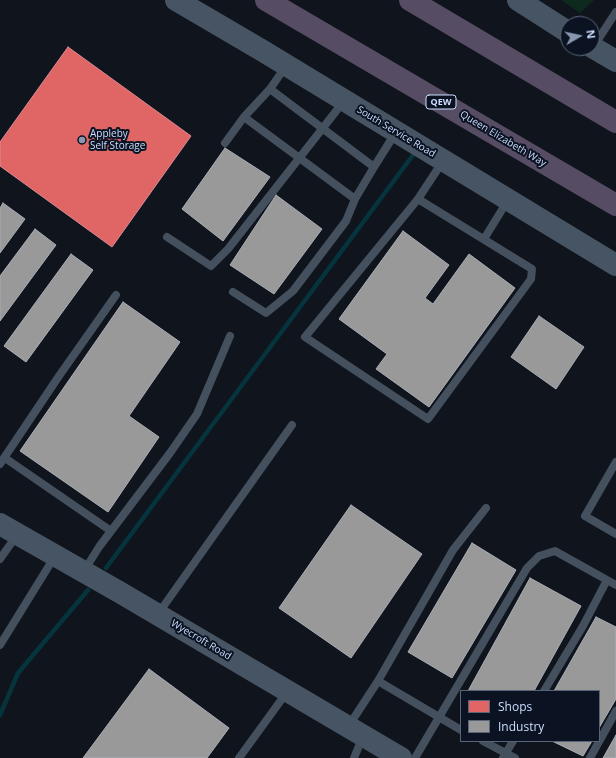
<!DOCTYPE html>
<html>
<head>
<meta charset="utf-8">
<style>
	body { margin:0 }
	#map { position:relative; width:616px; height:758px; overflow:hidden; background:#10141c; font-family:"Open Sans",sans-serif }
	canvas { display:block }
	.legend { position:absolute; left:460px; top:690px; width:140px; height:52px; box-sizing:border-box; background:#0b1221; border:1px solid #58647a; margin:0; padding:5px 7px; list-style:none; font-size:12px; color:#ccdeff }
	.legend li { display:flex; align-items:center; gap:8px; height:20px }
	.legend b { width:20px; border:1px solid #58647a }
	.north { position:absolute; left:560px; top:16px; width:40px; height:40px; box-sizing:border-box; background:#0b1221; border:1px solid #58647a; border-radius:50%; rotate:81deg; font-size:11px; font-weight:700; line-height:16px; text-align:center; color:#ccdeff }
	.north::after { content:''; display:block; margin:auto; width:14px; height:18px; background:#8a97b0; clip-path:polygon(50% 0,100% 100%,50% 72%,0 100%) }
</style>
</head>
<body>
<div id="map">
<canvas width="616" height="758"></canvas>
<ul class="legend">
<li><b style="height:11px;background:#e06666"></b>Shops</li>
<li><b style="height:11px;background:#999"></b>Industry</li>
</ul>
<div class="north">N</div>
</div>
<script>
const context = document.querySelector('canvas').getContext('2d');
context.lineJoin = 'round';
function fillPath(path, color) { context.fillStyle = color; context.fill(path, 'evenodd'); }
const shape = rows => new Path2D(rows.map(r => 'M' + r).join(''));
function trace(path, color, width, dash) { context.strokeStyle = color; context.lineWidth = width; context.lineCap = dash ? 'butt' : 'round'; context.setLineDash(dash || []); context.stroke(path); }
function drawText(font, color, halo, rows, align = 'center') {
  context.font = font + ' "Open Sans",sans-serif'; context.lineWidth = 4; context.setLineDash([]); context.textBaseline = 'middle'; context.strokeStyle = halo; context.fillStyle = color; for (const [text, x, y, turn = 0] of rows) {
    context.save(); context.translate(x, y); context.rotate((+turn || 0) * Math.PI / 180); context.textAlign = isNaN(turn) ? turn : align; if (halo) context.strokeText(text, 0, 0); context.fillText(text, 0, 0); context.restore();
  }
}
const green = shape([
	[561,0,594,0,580,13]
]);
const shops = shape([
	[68,47,191,136,112,247,0,166,0,142,68,47]
]);
const industry = shape([
	[225,148,270,177,223,241,182,209,225,148],
	[276,195,322,229,274,294,230,265,276,195],
	[3,203,25,219,0,253,0,208,3,203],
	[35,229,56,245,0,321,0,276,35,229],
	[403,231,449,265,425,298,433,304,469,254,515,288,429,407,376,369,387,354,339,319,403,231],
	[71,254,93,270,26,362,4,346,71,254],
	[123,302,180,342,129,416,159,437,108,512,20,451,123,302],
	[539,316,584,347,556,389,511,357,539,316],
	[351,505,422,554,351,658,279,608,351,505],
	[472,543,516,570,452,678,408,652,472,543],
	[530,578,581,606,534,691,468,691,530,578],
	[596,617,616,627,616,699,599,728,599,691,554,691,596,617],
	[149,669,229,728,207,758,83,758,149,669],
	[616,735,616,758,603,758,616,735],
	[552,741,592,741,583,756,552,741]
]);
const stream = shape([
	[106,568,416,151],
	[0,715,18,673,88,590]
]);
const lane = shape([
	[594,46,616,12],
	[286,66,270,89,374,167,396,132],
	[244,117,355,199,374,167],
	[225,143,244,117,270,89],
	[418,199,305,337,428,419,531,279,532,269,418,199,443,161],
	[167,237,211,266,228,249,344,101],
	[484,239,508,200],
	[233,292,266,313,293,291,346,221,355,199],
	[5,458,111,531],
	[616,462,585,516,616,534],
	[0,464,59,376,116,295],
	[0,559,17,535],
	[84,571,99,547,170,453,197,414,230,336],
	[158,614,292,425],
	[0,645,55,556],
	[544,691,583,626,607,580],
	[348,727,378,681],
	[461,730,378,681,453,550,486,508],
	[483,741,515,758],
	[239,758,287,692],
	[354,758,363,736],
	[415,758,527,568,539,556,555,551,616,585],
	[503,758,513,741],
	[590,758,616,711]
]);
const secondary = shape([
	[176,0,263,51,616,265],
	[518,0,568,32],
	[592,47,616,61],
	[0,524,121,593,401,758]
]);
const highway = shape([
	[266,0,616,205],
	[410,0,616,122]
]);
const markers = [
	[82,140,4,"#8a97b0"]
];
const shields = [
	[441,102,30]
];
const shieldNames = [
	["QEW",441,102]
];
const streetNames = [
	["South Service Road",396,132,31],
	["Queen Elizabeth Way",503,139,31],
	["Wyecroft Road",201,640,31]
];
const poiNames = [
	["Appleby",90,134],
	["Self Storage",90,146]
];
fillPath(green, '#0e291d');
fillPath(shops, '#e06666');
trace(shops, '#da8a94', 1);
fillPath(industry, '#999');
trace(industry, '#a8aeb8', 1);
trace(stream, '#06343d', 4.5);
trace(lane, '#44505e', 8);
trace(secondary, '#475463', 22);
trace(highway, '#564c64', 22);
for (const [x, y, r, color] of markers) { const dot = new Path2D(); dot.arc(x, y, r, 0, 2 * Math.PI); context.fillStyle = color; context.fill(dot); trace(dot, '#0b1221', 1.5); }
for (const [x, y, w] of shields) { const box = new Path2D(); box.roundRect(x - w / 2, y - 7, w, 14, 3); context.fillStyle = '#0b1221'; context.fill(box); trace(box, '#ccdeff', 1); }
drawText('bold 9px', '#ccdeff', null, shieldNames);
drawText('10px', '#ccdeff', '#0b1221', streetNames);
drawText('10px', '#ccdeff', '#0b1221', poiNames, 'left');
</script>
</body>
</html>
